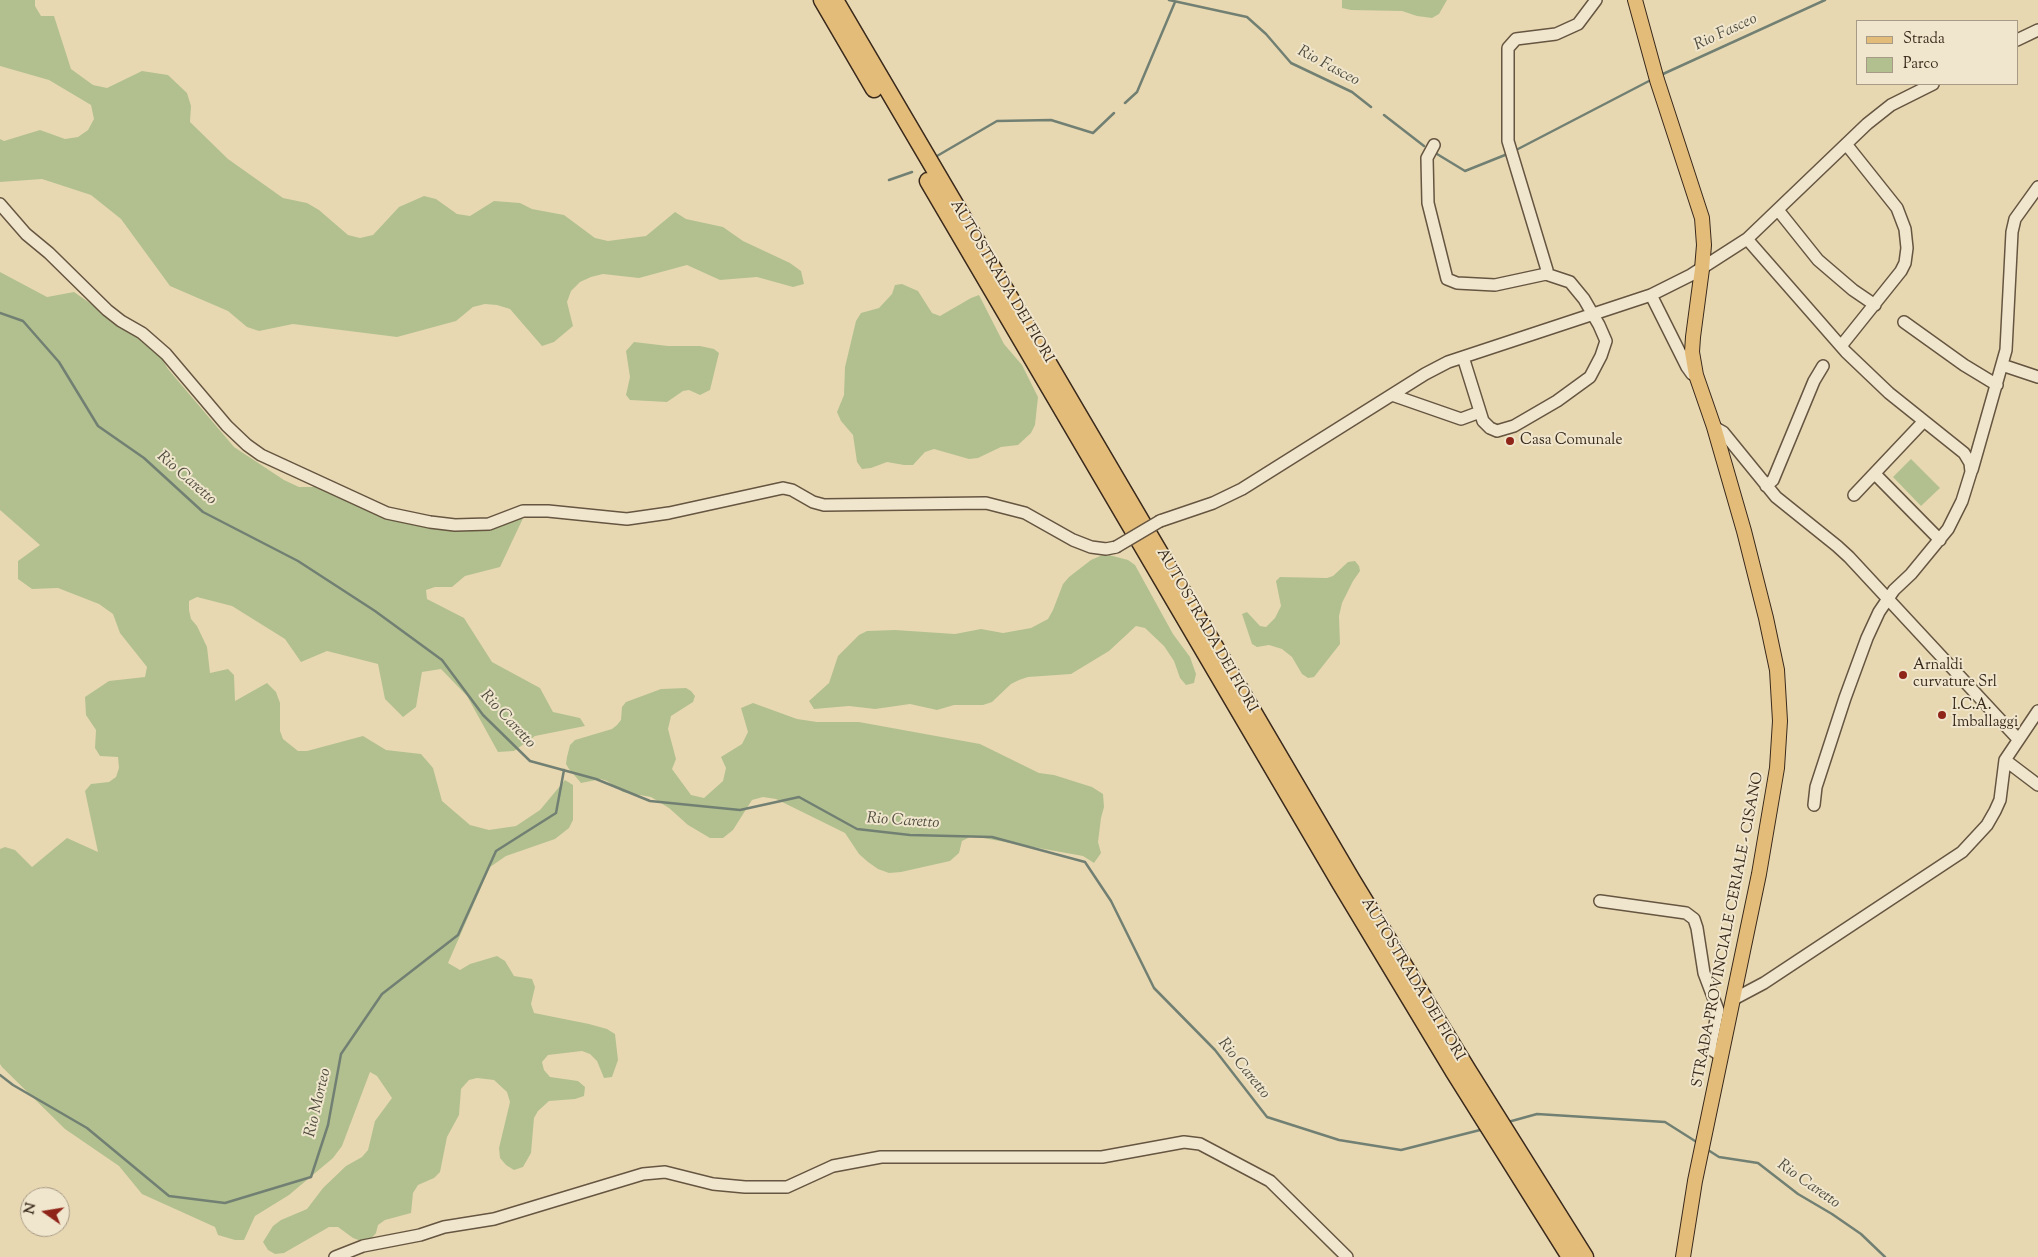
<!DOCTYPE html>
<html>
<head>
<meta charset="utf-8">
<style>
	body { margin:0 }
	#map { position:relative; width:2038px; height:1257px; overflow:hidden; background:#e8d8b2; font-family:"Sorts Mill Goudy",serif }
	canvas { display:block }
	.legend { position:absolute; left:1856px; top:20px; width:162px; height:65px; box-sizing:border-box; background:#f0e6cd; border:1px solid #a79a86; margin:0; padding:6px 9px; list-style:none; font-size:15px; color:#39291b }
	.legend li { display:flex; align-items:center; gap:10px; height:25px }
	.legend b { width:25px; border:1px solid #a79a86 }
	.north { position:absolute; left:20px; top:1187px; width:50px; height:50px; box-sizing:border-box; background:#f0e6cd; border:1px solid #a79a86; border-radius:50%; rotate:283deg; font-size:14px; font-weight:700; line-height:20px; text-align:center; color:#39291b }
	.north::after { content:''; display:block; margin:auto; width:18px; height:22px; background:#8f2418; clip-path:polygon(50% 0,100% 100%,50% 72%,0 100%) }
</style>
</head>
<body>
<div id="map">
<canvas width="2038" height="1257"></canvas>
<ul class="legend">
<li><b style="height:6px;background:#e4bc79"></b>Strada</li>
<li><b style="height:14px;background:#b2c08f"></b>Parco</li>
</ul>
<div class="north">N</div>
</div>
<script>
const context = document.querySelector('canvas').getContext('2d');
context.lineJoin = 'round';
function fillPath(path, color) { context.fillStyle = color; context.fill(path, 'evenodd'); }
const shape = rows => new Path2D(rows.map(r => 'M' + r).join(''));
function trace(path, color, width, dash) { context.strokeStyle = color; context.lineWidth = width; context.lineCap = dash ? 'butt' : 'round'; context.setLineDash(dash || []); context.stroke(path); }
function drawText(font, color, halo, rows, align = 'center') {
  context.font = font + ' "Sorts Mill Goudy",serif'; context.lineWidth = 4; context.setLineDash([]); context.textBaseline = 'middle'; context.strokeStyle = halo; context.fillStyle = color; for (const [text, x, y, turn = 0] of rows) {
    context.save(); context.translate(x, y); context.rotate((+turn || 0) * Math.PI / 180); context.textAlign = isNaN(turn) ? turn : align; if (halo) context.strokeText(text, 0, 0); context.fillText(text, 0, 0); context.restore();
  }
}
const green = shape([
	[0,0,35,0,35,6,41,16,54,16,71,69,93,85,107,88,142,71,168,75,187,93,191,106,190,122,228,159,283,198,307,203,319,210,348,235,360,238,373,235,399,207,424,196,436,199,457,214,470,216,494,201,520,203,532,209,564,215,595,238,608,241,646,236,675,212,686,219,723,227,743,241,790,263,801,271,804,284,793,287,757,277,720,280,687,265,639,278,603,274,591,277,580,282,571,291,567,302,573,326,554,342,542,346,510,309,497,305,485,304,473,307,456,321,397,337,293,324,259,331,247,327,228,311,170,286,121,219,91,195,42,179,0,182,0,139,4,141,40,130,65,139,78,137,88,130,94,119,91,105,49,80,0,66],
	[1342,0,1447,0,1439,14,1432,18,1417,16,1402,11,1351,10,1342,8],
	[0,272,47,297,74,292,155,348,168,369,234,447,284,480,299,487,317,487,344,497,378,515,416,524,455,531,496,527,525,514,500,567,465,576,452,587,435,587,426,590,427,599,464,618,492,662,540,688,553,712,580,718,585,726,535,736,514,751,498,752,467,696,441,669,422,672,416,707,403,717,385,699,378,664,327,651,301,662,285,639,232,606,197,597,189,601,189,610,191,619,197,626,207,647,210,673,228,669,234,675,235,701,267,683,276,692,280,703,280,731,283,739,298,751,307,751,363,736,386,750,421,754,433,768,442,801,470,825,489,830,516,826,540,810,565,780,573,785,573,820,569,828,555,839,506,856,490,867,448,963,460,970,470,964,497,956,505,961,514,976,532,979,535,987,531,1004,534,1013,589,1024,607,1029,615,1034,618,1060,612,1077,604,1078,597,1061,590,1054,582,1051,548,1055,542,1062,544,1070,550,1077,578,1081,585,1087,584,1096,575,1099,549,1101,538,1111,534,1118,531,1153,523,1167,514,1170,506,1165,500,1158,499,1148,510,1102,507,1092,494,1080,477,1078,469,1080,461,1089,459,1115,447,1137,440,1172,434,1178,418,1185,413,1193,411,1213,385,1220,378,1225,376,1233,370,1240,361,1241,353,1238,338,1227,329,1227,284,1253,275,1254,268,1250,263,1242,273,1226,281,1220,307,1209,323,1188,346,1166,362,1157,368,1150,375,1121,392,1098,377,1076,370,1072,342,1146,333,1158,289,1195,255,1216,244,1240,235,1240,218,1235,215,1227,142,1194,119,1166,65,1129,2,1067,0,1064,0,849,5,847,15,850,32,867,67,838,98,852,85,791,91,784,109,782,116,777,119,768,118,757,100,756,95,748,96,730,86,715,85,697,109,681,145,677,147,667,120,633,113,614,99,604,58,588,32,589,18,579,18,561,40,545,0,510],
	[902,284,918,291,932,313,940,316,971,298,979,295,1004,344,1022,365,1038,397,1035,425,1031,433,1018,445,1001,447,978,458,969,459,934,449,925,452,913,465,904,465,887,462,871,468,862,469,857,462,853,435,841,421,837,412,844,395,845,367,856,321,861,313,879,308,892,294,895,285],
	[634,342,668,346,700,346,714,349,719,353,710,390,700,395,689,390,683,391,667,402,630,400,626,395,630,377,626,351],
	[1911,459,1940,488,1921,506,1893,477],
	[1109,555,1128,560,1135,565,1173,634,1190,657,1196,674,1194,683,1186,685,1180,678,1174,661,1164,646,1145,628,1136,626,1109,651,1071,674,1028,677,1019,680,1011,684,992,702,983,705,954,705,937,710,910,704,875,709,849,706,814,709,809,701,829,683,838,656,859,635,867,631,895,630,955,634,981,629,1003,633,1031,628,1048,619,1053,610,1063,584,1069,577,1091,560,1100,556],
	[1355,561,1359,566,1360,571,1353,581,1342,603,1339,616,1340,644,1314,677,1308,678,1302,674,1292,657,1282,649,1269,645,1257,647,1252,644,1242,614,1247,612,1260,626,1266,627,1275,618,1281,606,1276,581,1280,577,1327,578,1333,576,1348,562],
	[686,688,691,691,695,696,693,702,671,716,668,729,676,759,672,769,691,795,704,798,723,781,726,768,721,757,742,744,748,732,741,708,753,703,797,719,817,722,859,722,980,744,1039,773,1054,775,1092,787,1103,794,1104,807,1101,818,1098,842,1101,853,1094,863,1083,856,972,836,962,841,959,853,950,861,901,872,889,873,878,869,868,862,859,854,845,833,776,799,763,797,752,800,733,830,723,838,710,838,688,825,669,808,651,797,623,792,607,781,601,779,581,783,569,769,566,764,567,757,570,745,575,740,612,729,617,725,621,720,622,707,626,702,661,689]
]);
const stream = shape([
	[1169,0,1247,17,1266,34,1291,63,1352,92,1371,107],
	[1663,74,1825,0],
	[1125,103,1137,92,1175,2],
	[1384,115,1424,146],
	[1518,149,1649,81],
	[1437,154,1465,171,1505,155],
	[937,156,997,121,1051,120,1093,133,1114,113],
	[889,180,912,172],
	[0,313,23,321,59,362,98,426,144,458,203,512,298,561,375,611,442,660,483,715,530,761,596,779,650,801,740,810,799,797,857,829,910,835,992,837,1085,862,1111,901,1154,988,1215,1050,1267,1117,1339,1140,1401,1150,1484,1129],
	[0,1075,13,1085,87,1128,169,1196,225,1203,311,1177,328,1125,341,1054,382,994,458,935,496,851,556,813,564,770],
	[1508,1122,1537,1114,1665,1122,1695,1141],
	[1708,1150,1719,1157,1758,1163,1798,1194,1832,1214,1861,1234,1885,1257]
]);
const minor = shape([
	[2017,40,2038,30],
	[1434,145,1427,158,1428,203,1447,279,1457,283,1495,285,1546,274,1547,270,1508,141,1508,48,1516,39,1556,34,1578,24,1596,0],
	[0,204,26,234,49,253,107,310,121,321,142,333,166,354,227,426,247,445,261,455,387,513,430,522,455,525,489,524,523,511,548,511,627,519,669,513,783,488,792,490,813,502,824,505,986,503,1025,513,1073,540,1091,547,1106,549,1116,547],
	[1778,210,1818,260,1853,290,1875,305],
	[1747,239,1846,352,1889,393,1964,453,1970,463,1971,472,1962,501,1948,529,1911,574,1894,590,1879,612,1867,638,1845,698,1816,787,1814,805],
	[1651,295,1687,367,1692,374,1696,375],
	[1904,322,1964,365,1997,385],
	[1841,346,1901,271,1905,263,1907,248,1905,229,1897,208,1846,144],
	[1463,357,1483,421,1490,428,1497,431,1514,426,1557,401,1590,377,1601,356,1606,341,1599,325,1584,299,1570,282,1546,274],
	[2002,365,2038,377],
	[1392,395,1461,419,1480,412],
	[1714,427,1723,432,1776,497,1837,546,1849,557,2018,739],
	[1972,470,2006,350,2012,232,2015,219,2038,187],
	[1875,474,1940,540],
	[1766,486,1773,480,1814,381,1823,366],
	[1854,495,1924,421],
	[1160,521,1213,503,1242,489,1425,374,1448,362,1651,295,1691,275,1747,239,1867,124,1891,105,1933,84],
	[2005,760,2038,785],
	[1600,901,1686,913,1694,919,1697,928,1704,973,1718,1010,1711,1044,1712,1050,1721,1056],
	[1732,1000,1764,983,1962,852,1987,825,1995,811,2000,800,2005,760,2038,711],
	[335,1257,363,1246,420,1235,444,1227,494,1219,643,1174,665,1172,713,1184,745,1187,787,1187,833,1166,881,1157,1102,1157,1184,1142,1200,1144,1270,1181,1347,1257]
]);
const major = shape([
	[1635,0,1657,80,1702,218,1704,245,1702,269,1693,337,1692,352,1696,375,1714,427,1744,531,1766,618,1777,670,1780,721,1777,768,1759,874,1695,1181,1683,1257]
]);
const highway = shape([
	[822,0,874,89],
	[835,0,1352,880,1467,1069,1585,1257],
	[928,181,1340,883,1454,1072,1570,1257]
]);
const minorBridge = shape([
	[1116,547,1160,521]
]);
const markers = [
	[1510,441,5,"#8f2418"],
	[1903,675,5,"#8f2418"],
	[1942,715,5,"#8f2418"]
];
const streetNames = [
	["AUTOSTRADA DEI FIORI",1001,282,59],
	["AUTOSTRADA DEI FIORI",1206,631,60],
	["STRADA PROVINCIALE CERIALE - CISANO",1729,930,-79],
	["AUTOSTRADA DEI FIORI",1412,980,59]
];
const poiNames = [
	["Casa Comunale",1520,441],
	["Arnaldi",1913,666],
	["curvature Srl",1913,683],
	["I.C.A.",1952,706],
	["Imballaggi",1952,723]
];
const waterNames = [
	["Rio Fasceo",1726,33,-25],
	["Rio Fasceo",1328,67,28],
	["Rio Caretto",186,479,41],
	["Rio Caretto",507,720,47],
	["Rio Caretto",903,822,4],
	["Rio Caretto",1243,1069,51],
	["Rio Morteo",319,1103,-77],
	["Rio Caretto",1808,1185,35]
];
fillPath(green, '#b2c08f');
trace(stream, '#718073', 2.5);
trace(minor, '#655541', 14);
trace(major, '#39291b', 16);
trace(highway, '#39291b', 19);
trace(minor, '#f0e6cd', 11);
trace(major, '#e4bc79', 14);
trace(highway, '#e4bc79', 16);
trace(minorBridge, '#655541', 14, []);
trace(minorBridge, '#f0e6cd', 11);
for (const [x, y, r, color] of markers) { const dot = new Path2D(); dot.arc(x, y, r, 0, 2 * Math.PI); context.fillStyle = color; context.fill(dot); trace(dot, '#f0e6cd', 2); }
drawText('15px', '#39291b', '#f0e6cd', streetNames);
drawText('15px', '#39291b', '#f0e6cd', poiNames, 'left');
drawText('italic 16px', '#504d40', '#f0e6cd', waterNames);
</script>
</body>
</html>
